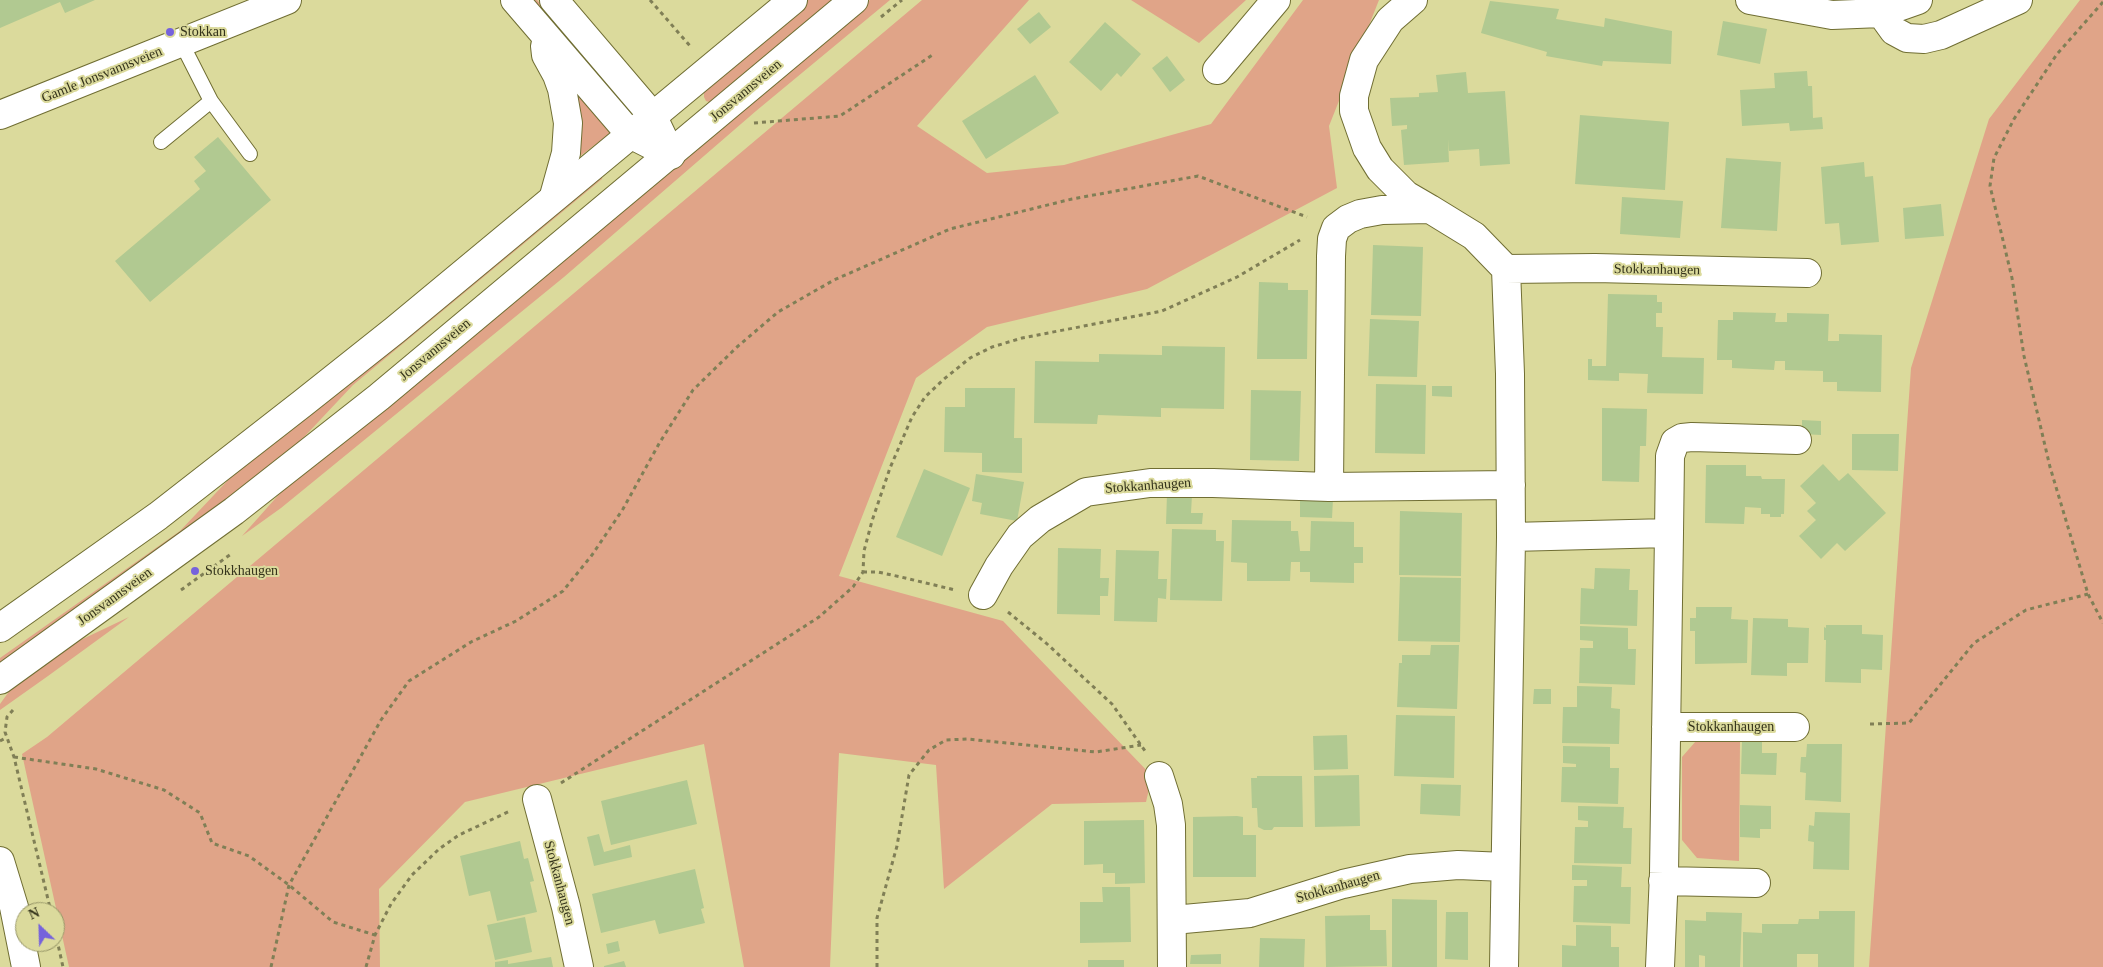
<!DOCTYPE html>
<html>
<head>
<meta charset="utf-8">
<style>
	body { margin:0 }
	#map { position:relative; width:2103px; height:967px; overflow:hidden; background:#dbda9c; font-family:Georgia,serif }
	canvas { display:block }
	.north { position:absolute; left:15px; top:902px; width:50px; height:50px; box-sizing:border-box; background:#dbda9c; border:1px solid #989768; border-radius:50%; rotate:336deg; font-size:14px; font-weight:700; line-height:20px; text-align:center; color:#34331b }
	.north::after { content:''; display:block; margin:auto; width:18px; height:22px; background:#7662dc; clip-path:polygon(50% 0,100% 100%,50% 72%,0 100%) }
</style>
</head>
<body>
<div id="map">
<canvas width="2103" height="967"></canvas>
<div class="north">N</div>
</div>
<script>
const context = document.querySelector('canvas').getContext('2d');
context.lineJoin = 'round';
function fillPath(path, color) { context.fillStyle = color; context.fill(path, 'evenodd'); }
const shape = rows => new Path2D(rows.map(r => 'M' + r).join(''));
function trace(path, color, width, dash) { context.strokeStyle = color; context.lineWidth = width; context.lineCap = dash ? 'butt' : 'round'; context.setLineDash(dash || []); context.stroke(path); }
function drawText(font, color, halo, rows, align = 'center') {
  context.font = font + ' Georgia,serif'; context.lineWidth = 4; context.setLineDash([]); context.textBaseline = 'middle'; context.strokeStyle = halo; context.fillStyle = color; for (const [text, x, y, turn = 0] of rows) {
    context.save(); context.translate(x, y); context.rotate((+turn || 0) * Math.PI / 180); context.textAlign = isNaN(turn) ? turn : align; if (halo) context.strokeText(text, 0, 0); context.fillText(text, 0, 0); context.restore();
  }
}
const green = shape([
	[529,0,537,0,625,103,626,107,623,109],
	[807,0,838,0,712,103,706,101,704,97,704,87],
	[870,0,890,0,756,111,564,277,281,508,242,536,282,491,303,473],
	[922,0,1029,0,917,126,987,173,1064,165,1211,124,1303,0,1379,0,1329,126,1337,188,1147,289,987,327,916,378,839,576,1003,621,1152,776,1146,802,1052,804,944,889,936,765,839,753,830,967,744,967,704,744,465,802,379,889,380,967,69,967,22,754,47,737],
	[1131,0,1246,0,1199,43],
	[2080,0,2103,0,2103,967,1869,967,1911,368,1989,119],
	[578,91,613,131,579,157,577,156,576,92],
	[603,173,602,179,353,385,274,469,0,667,0,658,180,531,246,461],
	[129,617,48,676,0,710,0,704,13,686,68,646],
	[1696,741,1740,742,1739,861,1697,858,1682,840,1682,757]
]);
const building = shape([
	[0,0,95,0,65,13,60,2,0,28],
	[1490,1,1559,9,1556,19,1604,27,1605,18,1672,31,1671,64,1603,61,1602,66,1546,56,1547,52,1481,33],
	[1039,12,1051,27,1030,44,1017,29],
	[1723,21,1767,29,1760,64,1717,55],
	[1105,22,1141,54,1121,77,1117,73,1101,91,1069,62],
	[1167,56,1185,80,1170,92,1152,68],
	[1807,71,1808,86,1812,86,1813,118,1822,117,1823,129,1790,131,1789,123,1742,126,1740,90,1775,88,1774,73],
	[1466,72,1468,93,1505,91,1510,164,1480,166,1479,149,1449,151,1448,139,1449,162,1404,165,1401,130,1407,129,1407,125,1392,126,1390,98,1419,97,1419,93,1438,92,1436,75],
	[1035,75,1059,113,986,159,962,121],
	[1580,115,1669,122,1665,190,1575,184],
	[218,137,271,200,150,302,115,261,200,189,194,181,206,171,194,157],
	[1726,158,1781,162,1777,231,1721,228],
	[1864,162,1865,177,1873,176,1879,242,1841,245,1839,223,1825,224,1821,167],
	[1622,197,1683,201,1680,238,1620,234],
	[1941,204,1944,236,1905,239,1903,208],
	[1373,245,1423,247,1421,316,1371,315],
	[1259,282,1288,283,1288,290,1308,290,1307,359,1257,359],
	[1608,294,1657,295,1657,302,1662,302,1662,313,1656,313,1656,327,1663,327,1662,357,1704,358,1703,394,1647,393,1648,374,1619,373,1619,381,1588,380,1588,359,1592,359,1592,366,1606,366],
	[1733,312,1776,313,1775,322,1787,322,1787,313,1829,314,1828,341,1839,341,1839,334,1882,335,1881,392,1837,391,1837,382,1823,382,1823,371,1785,370,1785,361,1775,361,1774,370,1732,368,1732,360,1717,360,1718,320,1733,320],
	[1370,319,1419,321,1417,377,1368,376],
	[1162,346,1225,347,1224,409,1161,408,1161,417,1098,415,1097,424,1034,423,1035,361,1099,362,1099,354,1162,355],
	[1376,384,1426,385,1425,454,1375,453],
	[1432,386,1452,386,1452,397,1432,396],
	[965,388,1015,388,1014,438,1022,438,1022,473,982,472,982,453,944,452,945,407,965,407],
	[1251,390,1301,391,1299,461,1250,460],
	[1602,408,1647,409,1646,446,1640,446,1639,482,1602,481],
	[1802,420,1821,421,1821,435,1802,434],
	[1852,434,1899,434,1898,471,1852,470],
	[1823,464,1839,481,1848,473,1886,513,1845,551,1837,543,1821,559,1799,536,1816,520,1807,511,1816,503,1800,486],
	[1706,465,1746,465,1746,476,1761,476,1762,479,1785,479,1784,514,1781,514,1781,517,1770,517,1770,514,1761,514,1761,508,1745,507,1744,524,1705,523],
	[924,469,970,488,942,556,896,537],
	[976,474,1024,482,1017,521,980,514,982,503,972,501],
	[1167,494,1192,495,1191,513,1203,513,1202,524,1166,524],
	[1300,498,1333,499,1332,518,1300,517],
	[1400,511,1462,513,1461,576,1399,575],
	[1232,520,1291,521,1291,531,1298,531,1300,551,1310,551,1311,521,1354,522,1354,547,1363,547,1363,563,1354,563,1354,583,1310,582,1310,572,1300,572,1300,562,1291,562,1290,581,1247,581,1247,563,1231,562],
	[1172,529,1216,530,1216,541,1224,541,1222,601,1170,600],
	[1058,548,1101,549,1100,578,1109,578,1108,596,1100,596,1100,615,1057,614],
	[1116,550,1159,551,1158,579,1167,579,1166,599,1158,598,1157,622,1114,621],
	[1595,568,1630,569,1629,590,1638,590,1637,626,1580,624,1581,588,1594,589],
	[1400,577,1461,578,1460,642,1398,641],
	[1696,607,1732,607,1731,619,1748,620,1747,663,1695,664,1695,631,1690,631,1690,618,1696,618],
	[1753,618,1788,619,1788,627,1809,628,1808,663,1787,663,1787,676,1751,675],
	[1826,625,1862,625,1862,634,1883,635,1882,670,1861,669,1861,683,1825,682,1826,640,1824,640,1824,627,1826,628],
	[1580,626,1628,628,1628,649,1636,649,1635,685,1579,683,1580,648,1593,648,1593,641,1580,640],
	[1431,645,1459,645,1457,709,1397,707,1399,663,1402,663,1402,655,1430,655],
	[1577,686,1612,687,1611,708,1620,709,1619,744,1562,743,1563,707,1577,707],
	[1534,689,1551,689,1551,704,1533,704],
	[1396,715,1455,716,1454,778,1394,776],
	[1347,735,1348,769,1314,770,1313,736],
	[1742,742,1762,742,1762,753,1777,753,1776,775,1741,774],
	[1807,744,1842,744,1841,802,1805,800,1806,773,1800,772,1801,757,1806,757],
	[1563,746,1610,747,1610,768,1619,768,1618,804,1561,802,1562,767,1576,767,1576,764,1563,763],
	[1359,775,1360,826,1315,827,1314,776],
	[1257,776,1302,776,1303,827,1274,827,1272,830,1264,830,1258,827,1257,808,1252,808,1251,778,1257,778],
	[687,780,697,824,611,845,601,801],
	[1421,784,1461,785,1460,816,1420,814],
	[1740,805,1771,806,1771,829,1760,829,1760,838,1740,837],
	[1578,806,1624,807,1623,828,1632,828,1631,864,1574,863,1575,827,1588,827,1588,821,1578,820],
	[1815,812,1850,813,1849,870,1813,869,1814,842,1808,841,1809,825,1814,826],
	[1237,816,1243,817,1243,835,1256,835,1256,877,1193,877,1193,817],
	[1144,820,1145,883,1115,884,1115,873,1103,873,1103,864,1084,865,1084,821],
	[599,834,604,852,630,845,632,857,594,866,587,837],
	[520,841,524,859,528,858,534,881,530,882,537,912,497,921,490,891,469,896,460,856],
	[1572,865,1622,867,1621,887,1631,887,1630,924,1573,922,1574,886,1587,886,1587,880,1572,880],
	[695,869,704,908,701,909,705,923,659,934,655,920,601,933,592,894],
	[1102,887,1130,887,1131,942,1080,943,1080,902,1103,902],
	[1392,899,1437,900,1437,967,1392,967],
	[1819,911,1855,911,1854,967,1818,967,1818,954,1797,954,1797,967,1743,967,1743,932,1762,933,1762,924,1798,924,1799,919,1819,919],
	[1446,912,1468,912,1468,960,1445,959],
	[1706,912,1742,913,1740,967,1705,967,1705,956,1699,955,1699,967,1685,967,1685,920,1706,921],
	[1370,915,1370,930,1386,930,1387,966,1326,967,1325,916],
	[525,917,532,952,495,960,487,925],
	[1576,925,1611,926,1611,947,1619,947,1619,967,1562,967,1562,945,1576,946],
	[1260,938,1305,939,1304,967,1259,967],
	[618,941,620,951,608,954,606,944],
	[1221,954,1221,964,1190,964,1191,955],
	[551,957,553,967,495,967,495,962,508,960,508,964],
	[1088,960,1124,960,1124,967,1088,967],
	[624,961,626,967,604,967,604,966]
]);
const path = shape([
	[650,0,691,47],
	[2103,2,2057,54,2014,119,1994,158,1990,186,2012,278,2024,356,2050,467,2088,594,2103,623],
	[881,17,902,0],
	[754,123,840,116,934,54],
	[863,572,878,572,901,577,955,590],
	[181,590,231,554],
	[1008,612,1046,643,1112,704,1145,751],
	[13,710,7,717,5,732,14,757,51,912],
	[1870,724,1909,723,1974,643,2026,610,2088,594],
	[0,741,6,738],
	[14,757,96,769,164,790,200,813,212,843,249,856,289,885,333,922,375,935],
	[561,783,819,617,853,587,863,572,864,551,872,521,890,468,912,417,925,397,944,379,970,358,992,347,1022,338,1162,311,1237,277,1300,240],
	[55,931,63,967],
	[271,967,289,885,381,720,409,681,471,642,516,621,563,591,592,555,623,509,660,442,693,390,737,347,778,312,834,280,950,229,1072,199,1198,176,1307,217],
	[366,967,375,935,391,904,412,875,439,849,459,835,510,811],
	[877,967,877,918,897,846,909,775,929,750,946,740,967,739,1096,752,1141,745]
]);
const service = shape([
	[182,44,211,101,250,154],
	[161,142,211,101]
]);
const minor = shape([
	[1413,0,1390,20,1364,60,1354,96,1354,111,1367,148,1380,169,1406,195,1430,209],
	[1750,0,1832,15,1881,13,1894,31,1907,38,1924,39,1941,35,2018,0],
	[1881,13,1918,0],
	[1217,70,1276,0],
	[1506,269,1474,236,1430,209,1382,210,1360,214,1348,219,1336,228,1332,239,1331,256,1329,487,1511,485],
	[1511,537,1669,533,1670,456,1675,442,1682,438,1692,437,1797,440],
	[983,595,999,566,1020,536,1040,519,1086,492,1150,483,1213,483,1329,487],
	[1666,727,1795,727],
	[1159,776,1168,804,1171,825,1172,967],
	[537,799,566,907,579,967],
	[0,861,14,907,26,967],
	[1663,881,1756,883],
	[1173,920,1250,913,1343,884,1410,869,1458,865,1505,867],
	[1504,967,1511,537,1510,374,1506,269,1595,268,1807,273],
	[1660,967,1664,873,1669,533]
]);
const tertiary = shape([
	[515,0,630,134,671,155],
	[554,0,652,115,663,138],
	[545,46,546,55,557,75,562,89,568,123,566,153,554,196],
	[0,115,287,0]
]);
const secondary = shape([
	[0,628,158,516,303,403,395,330,793,0],
	[0,680,234,511,379,397,854,0]
]);
const markers = [
	[170,32,5,"#7662dc"],
	[195,571,5,"#7662dc"]
];
const poiNames = [
	["Stokkan",180,32],
	["Stokkhaugen",205,571]
];
const streetNames = [
	["Gamle Jonsvannsveien",102,75,-22],
	["Jonsvannsveien",746,91,-40],
	["Stokkanhaugen",1657,270,1],
	["Jonsvannsveien",435,350,-40],
	["Stokkanhaugen",1148,486,-4],
	["Jonsvannsveien",115,597,-36],
	["Stokkanhaugen",1731,727],
	["Stokkanhaugen",559,883,75],
	["Stokkanhaugen",1338,887,-16]
];
fillPath(green, '#e0a488');
fillPath(building, '#b1c991');
trace(service, '#706e33', 16);
trace(minor, '#706e33', 30);
trace(tertiary, '#706e33', 30);
trace(secondary, '#706e33', 30);
trace(path, '#807f56', 3, [4, 4]);
trace(service, '#fff', 14);
trace(minor, '#fff', 28);
trace(tertiary, '#fff', 28);
trace(secondary, '#fff', 28);
for (const [x, y, r, color] of markers) { const dot = new Path2D(); dot.arc(x, y, r, 0, 2 * Math.PI); context.fillStyle = color; context.fill(dot); trace(dot, '#dbda9c', 2); }
drawText('14px', '#34331b', '#dbda9c', poiNames, 'left');
drawText('14px', '#34331b', '#dbda9c', streetNames);
</script>
</body>
</html>
